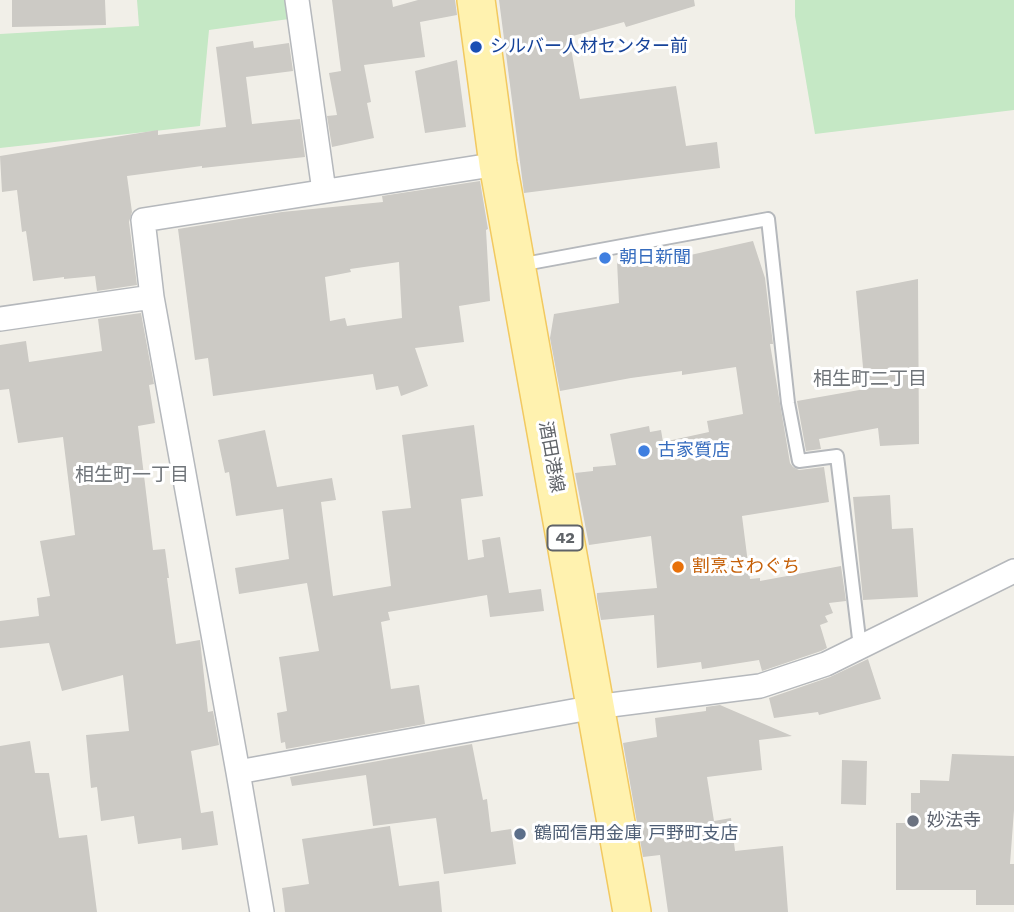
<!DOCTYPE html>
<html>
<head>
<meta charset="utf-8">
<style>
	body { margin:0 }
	canvas { display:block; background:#f1efe8 }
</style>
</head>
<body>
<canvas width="1014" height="912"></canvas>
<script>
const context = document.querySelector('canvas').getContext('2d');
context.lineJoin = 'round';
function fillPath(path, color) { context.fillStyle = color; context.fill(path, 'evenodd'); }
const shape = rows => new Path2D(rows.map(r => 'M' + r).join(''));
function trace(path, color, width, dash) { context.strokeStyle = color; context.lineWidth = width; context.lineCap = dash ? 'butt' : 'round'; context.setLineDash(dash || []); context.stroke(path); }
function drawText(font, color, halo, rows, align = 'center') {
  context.font = font + ' "Work Sans","Noto Sans JP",sans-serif'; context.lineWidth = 6; context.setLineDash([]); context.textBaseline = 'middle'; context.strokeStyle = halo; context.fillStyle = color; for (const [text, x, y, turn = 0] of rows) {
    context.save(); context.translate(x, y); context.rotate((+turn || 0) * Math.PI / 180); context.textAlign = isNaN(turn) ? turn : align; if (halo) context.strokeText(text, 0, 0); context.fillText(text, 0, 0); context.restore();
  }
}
const green = shape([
	[137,0,286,0,289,19,209,30,200,126,0,148,0,34,139,26],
	[795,0,1014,0,1014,110,815,134,795,16]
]);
const building = shape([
	[12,0,105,0,106,25,12,27],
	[332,0,392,0,393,7,418,0,455,0,457,15,420,22,425,57,364,65,371,102,367,103,374,138,332,147,327,116,337,115,329,73,341,71],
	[499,0,694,0,695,6,626,27,624,22,569,37,580,99,676,86,686,146,717,142,720,168,524,193],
	[253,41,254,48,289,43,293,71,246,77,252,124,300,119,305,157,202,168,202,166,127,176,132,212,129,222,137,285,97,291,95,276,64,279,64,277,33,281,26,231,22,232,17,190,2,192,0,156,158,130,158,135,226,127,216,47],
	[457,60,466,127,425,133,415,71],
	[480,181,488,229,486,230,490,301,459,306,464,342,415,348,428,386,401,396,398,386,376,390,373,374,213,396,208,358,195,360,178,229,282,212,383,202,382,196],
	[399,262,402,318,347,326,345,318,330,321,325,277,351,272,350,269],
	[753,241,765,278,773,344,770,344,790,463,793,467,799,470,824,467,829,502,742,516,750,579,760,578,760,581,841,566,846,601,829,603,833,613,825,616,828,622,820,625,827,648,821,651,762,671,759,660,702,669,701,662,657,668,654,615,601,620,597,598,597,593,657,588,651,536,589,545,575,473,593,471,593,467,616,465,610,434,649,426,650,432,661,430,663,442,709,432,707,421,743,414,736,367,682,375,682,371,631,378,560,391,550,338,554,314,619,303,617,261,676,254,677,258],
	[918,279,919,444,880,446,878,428,819,439,821,449,806,451,797,401,865,389,856,291],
	[141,313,154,384,149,385,155,423,138,426,153,550,165,549,169,578,167,578,176,644,200,640,208,712,213,711,219,745,191,751,201,813,213,811,218,845,182,850,181,838,138,844,134,816,101,821,97,787,91,788,86,735,129,731,123,675,62,691,49,643,0,648,0,621,39,616,37,598,50,596,40,541,75,535,63,437,18,443,9,389,0,390,0,345,26,341,29,362,102,351,98,319],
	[474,425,483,496,461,499,468,560,484,557,482,540,500,537,509,593,541,589,544,611,490,617,487,595,388,612,390,620,381,622,391,689,419,685,425,724,286,749,285,742,281,743,277,713,287,711,279,657,319,651,307,583,239,594,235,568,289,559,283,509,236,516,229,472,225,473,218,440,265,430,277,487,332,478,336,500,321,502,333,596,391,586,382,511,411,508,402,435],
	[890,495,892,529,913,528,918,597,863,600,853,497],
	[868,659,881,699,819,715,818,712,774,718,769,698,830,677],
	[720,705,792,736,759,740,762,770,707,777,714,821,731,818,735,851,783,846,788,912,668,912,660,855,643,857,623,743,657,737,655,718,706,711,706,707],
	[30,741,35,773,49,773,59,838,87,835,97,912,0,912,0,746],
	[472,744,483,800,487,799,491,832,511,829,516,864,444,874,436,818,373,826,366,775,292,786,290,777],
	[952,754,1014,756,1014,810,1010,864,1014,864,1014,905,976,905,976,890,896,890,896,823,911,823,911,793,920,793,920,780,949,781],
	[842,760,867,761,866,805,841,804],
	[390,826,399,886,439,881,442,912,285,912,282,888,309,884,302,839]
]);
const lane = shape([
	[519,265,768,219,788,403,799,461,837,456,860,647]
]);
const street = shape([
	[297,0,324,191],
	[0,319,152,297],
	[238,772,595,707,760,686,826,664,1014,571],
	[262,912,238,772,152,297,143,220,498,164]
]);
const primary = shape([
	[476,0,498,164,632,912]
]);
const markers = [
	[476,47,7,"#1a4fb4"],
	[605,258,7,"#3f7fe0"],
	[644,451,7,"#3f7fe0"],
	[678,567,7,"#e8710a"],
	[913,821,7,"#6b7280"],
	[520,834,7,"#5c6f8a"]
];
const shields = [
	[565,538,35]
];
const shieldNames = [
	["42",565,538]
];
const transitNames = [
	["シルバー人材センター前",490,47]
];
const shopNames = [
	["朝日新聞",619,258],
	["古家質店",658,451]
];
const streetNames = [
	["酒田港線",551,457,80]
];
const foodNames = [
	["割烹さわぐち",692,567]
];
const worshipNames = [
	["妙法寺",927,821]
];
const serviceNames = [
	["鶴岡信用金庫 戸野町支店",534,834]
];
const neighbourhoodNames = [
	["相生町二丁目",870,379],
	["相生町一丁目",132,475]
];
fillPath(green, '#c5e8c5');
fillPath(building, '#cccac5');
trace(lane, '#b5b8bc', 16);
trace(street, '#b5b8bc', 26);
trace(primary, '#f2c960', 40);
trace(lane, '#fff', 12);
trace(street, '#fff', 23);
trace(primary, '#fff2af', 37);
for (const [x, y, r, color] of markers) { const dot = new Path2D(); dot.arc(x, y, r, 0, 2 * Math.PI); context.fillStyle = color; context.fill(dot); trace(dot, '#fff', 2.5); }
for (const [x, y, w] of shields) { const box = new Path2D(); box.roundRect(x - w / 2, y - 12.5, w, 25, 5); context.fillStyle = '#fff'; context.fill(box); trace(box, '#5f6368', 2); }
drawText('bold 16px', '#5f6368', null, shieldNames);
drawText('18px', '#164399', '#fff', transitNames, 'left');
drawText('18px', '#366cbe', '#fff', shopNames, 'left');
drawText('18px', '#5f6368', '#fff', streetNames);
drawText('18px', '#c56008', '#fff', foodNames, 'left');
drawText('18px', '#5b616d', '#fff', worshipNames, 'left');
drawText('18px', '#4e5e75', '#fff', serviceNames, 'left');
drawText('19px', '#70757a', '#fff', neighbourhoodNames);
</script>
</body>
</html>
